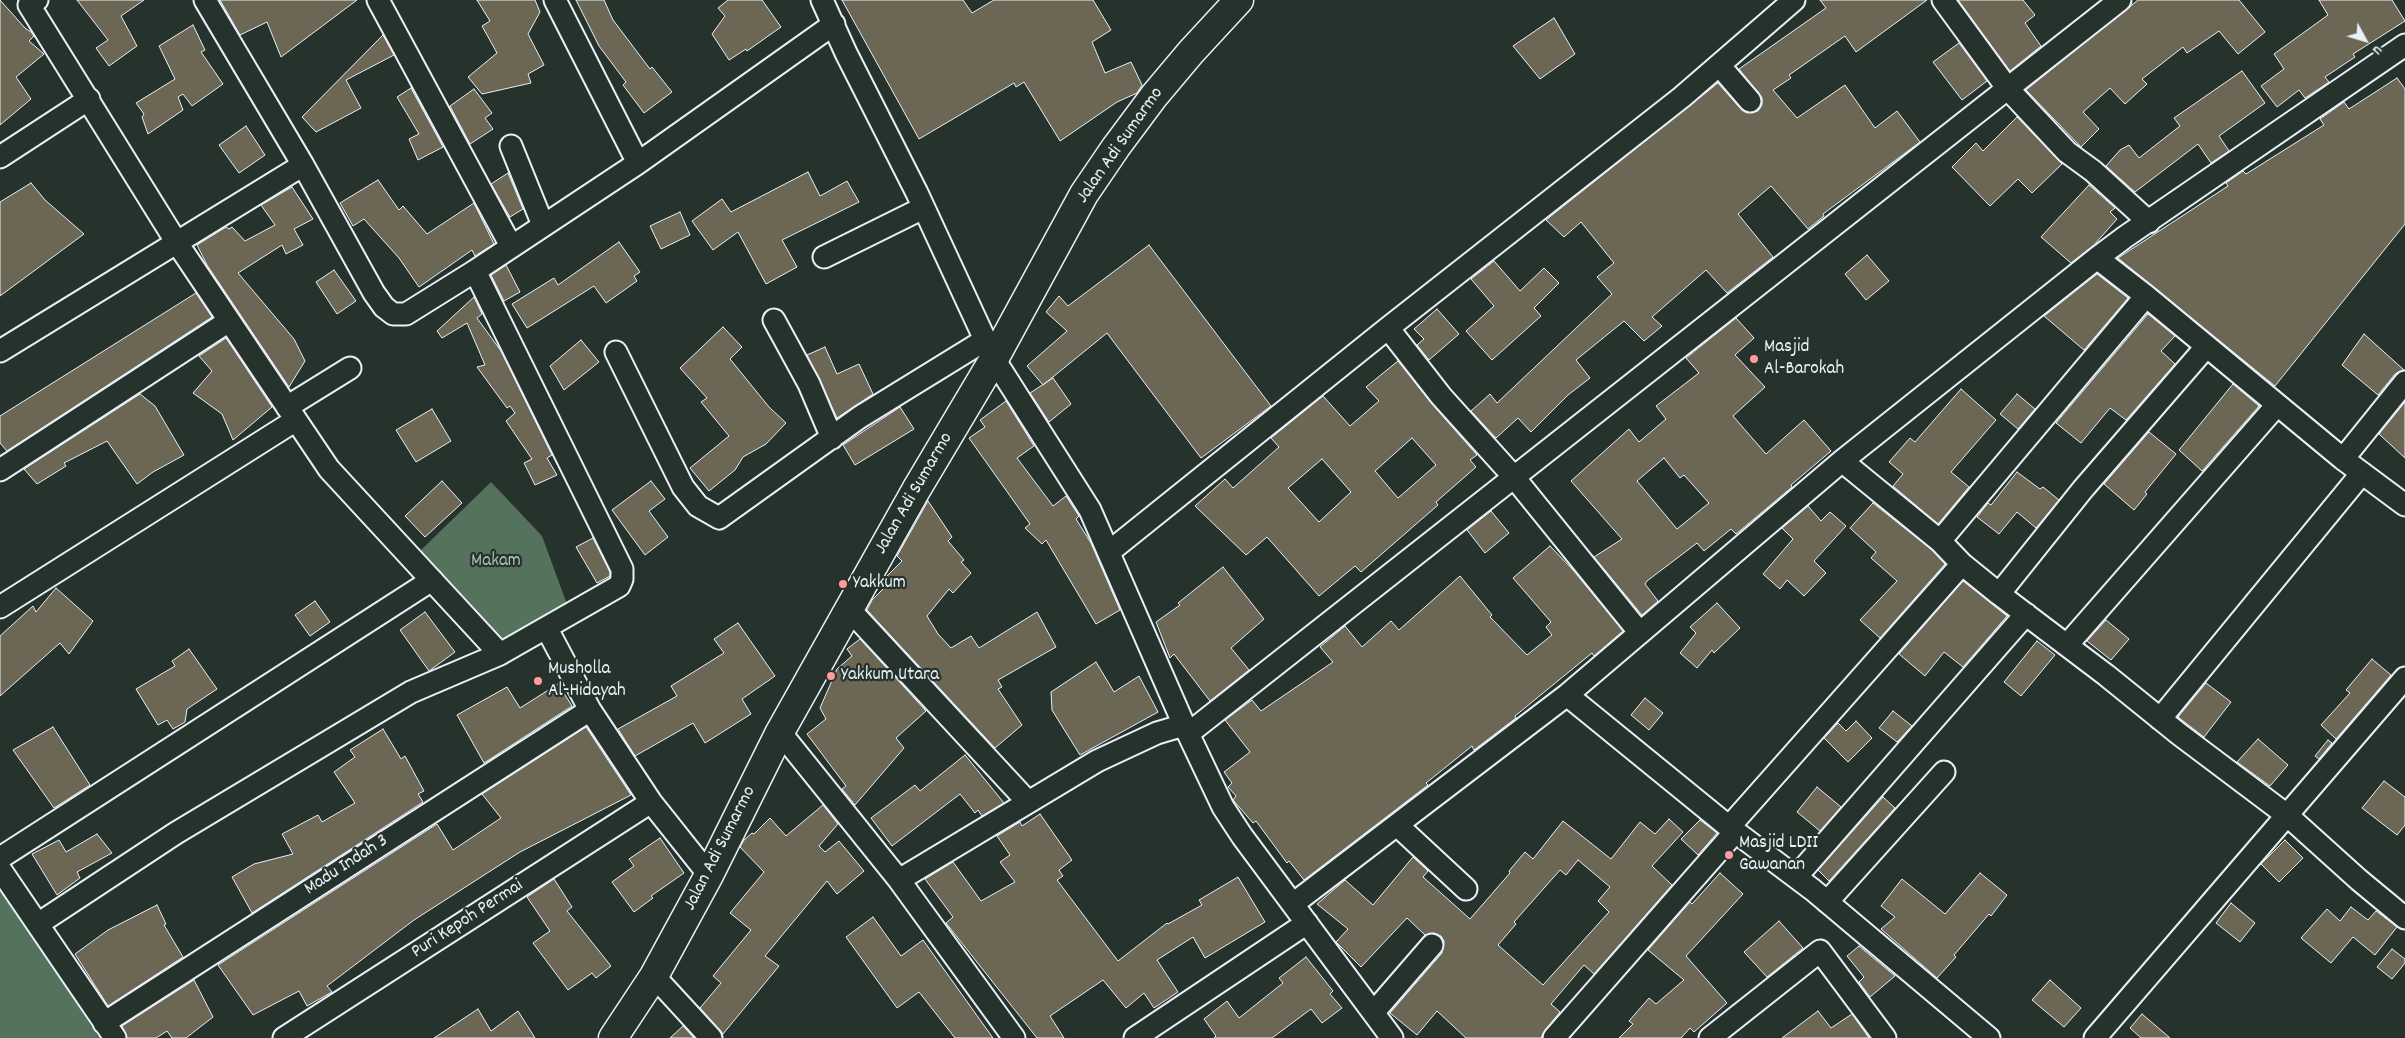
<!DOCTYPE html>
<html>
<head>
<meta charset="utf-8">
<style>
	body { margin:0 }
	#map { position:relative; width:2405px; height:1038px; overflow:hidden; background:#26332d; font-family:Dekko,sans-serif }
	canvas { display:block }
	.north { position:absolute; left:2340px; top:15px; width:50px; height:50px; -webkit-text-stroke:4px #26332d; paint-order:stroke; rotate:129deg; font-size:14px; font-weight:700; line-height:20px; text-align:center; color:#e8f1f8 }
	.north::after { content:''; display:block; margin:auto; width:18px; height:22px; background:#e8f1f8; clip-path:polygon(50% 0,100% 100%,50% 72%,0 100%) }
</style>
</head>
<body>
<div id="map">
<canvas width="2405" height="1038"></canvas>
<div class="north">U</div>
</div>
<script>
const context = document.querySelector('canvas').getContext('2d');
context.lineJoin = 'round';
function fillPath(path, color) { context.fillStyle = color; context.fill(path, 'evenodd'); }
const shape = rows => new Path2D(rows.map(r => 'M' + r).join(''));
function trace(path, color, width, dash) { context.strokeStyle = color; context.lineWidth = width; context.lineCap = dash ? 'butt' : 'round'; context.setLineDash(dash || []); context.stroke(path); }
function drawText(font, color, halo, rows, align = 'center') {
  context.font = font + ' Dekko,sans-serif'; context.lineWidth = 4.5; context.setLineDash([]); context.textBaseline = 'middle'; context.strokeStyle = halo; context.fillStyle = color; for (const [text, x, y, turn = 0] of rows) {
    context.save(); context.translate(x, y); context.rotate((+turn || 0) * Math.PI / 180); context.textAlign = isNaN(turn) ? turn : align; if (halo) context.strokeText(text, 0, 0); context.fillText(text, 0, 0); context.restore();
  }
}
const green = shape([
	[491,482,542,536,568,607,498,646,420,551],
	[0,884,99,1038,0,1038]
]);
const building = shape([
	[0,0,25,28,31,32,34,36,29,41,44,54,16,77,31,99,0,125,0,0],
	[77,0,144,0,121,16,137,46,109,66,96,48,108,40,77,0],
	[220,0,357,0,281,57,267,22,240,35,220,0],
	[477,0,535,0,540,12,528,34,544,65,528,74,531,83,482,94,468,77,497,53,482,26,490,21,477,0],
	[576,0,604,0,613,20,650,69,652,67,672,92,644,113,623,85,626,82,599,46,576,0],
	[728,0,762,0,781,27,747,51,746,49,729,60,712,34,725,16,718,8,728,0],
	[842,0,963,0,972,13,994,0,1093,0,1111,30,1092,42,1105,73,1131,62,1142,85,1137,93,1117,102,1060,141,1024,82,1016,87,1014,83,919,139,842,0],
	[1820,0,1927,0,1856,52,1845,36,1789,75,1791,78,1773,90,1797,118,1845,85,1875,128,1897,111,1920,142,1823,214,1824,216,1808,229,1771,186,1738,214,1773,257,1727,293,1706,270,1652,317,1662,326,1644,341,1624,321,1576,360,1590,378,1568,395,1531,432,1518,418,1496,438,1471,411,1490,394,1497,403,1612,294,1597,277,1614,263,1581,222,1564,237,1546,220,1718,83,1741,109,1752,113,1758,111,1762,105,1762,98,1739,69,1826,8,1820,0],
	[1958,0,2023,0,2035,15,2025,23,2041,46,2010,71,1958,0],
	[2138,0,2239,0,2265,32,2238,54,2219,31,2187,53,2183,47,2142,79,2147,84,2125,104,2110,88,2083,112,2099,129,2081,147,2026,90,2138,0],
	[2319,0,2392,0,2405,21,2353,54,2355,57,2325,77,2329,82,2305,98,2299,90,2277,107,2261,86,2284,69,2274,54,2328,15,2319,0],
	[1554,18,1575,54,1540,79,1513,46,1554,18],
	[193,25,205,50,201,52,223,84,192,106,183,94,178,97,183,110,148,134,142,117,144,114,136,103,175,79,159,46,193,25],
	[383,35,394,55,346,80,361,108,316,132,302,117,383,35],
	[1959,43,1987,81,1962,100,1933,62,1959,43],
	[2242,71,2265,103,2219,136,2229,151,2211,163,2198,144,2135,192,2106,166,2120,150,2129,145,2139,158,2180,126,2174,118,2242,71],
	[2397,78,2405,89,2405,224,2275,386,2118,258,2228,186,2226,183,2243,171,2246,174,2324,125,2320,119,2344,102,2349,109,2397,78],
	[411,88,443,147,418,160,409,139,419,134,397,97,411,88],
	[474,89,492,113,485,118,493,129,470,144,450,106,474,89],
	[2017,117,2062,164,2032,193,2018,179,1990,206,1952,167,1976,143,1983,151,2017,117],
	[246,126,265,155,239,173,219,145,246,126],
	[808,172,820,196,847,181,859,202,782,240,797,267,766,284,738,232,713,250,692,221,722,199,731,212,808,172],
	[508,173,523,209,510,217,491,184,508,173],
	[378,180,399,210,403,206,427,234,474,203,494,244,475,256,472,250,419,287,399,258,364,219,353,226,340,203,378,180],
	[31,183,45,200,84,234,0,296,0,202,31,183],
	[2089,185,2115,208,2110,212,2117,219,2094,245,2071,263,2041,237,2089,185],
	[292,187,313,219,294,229,303,245,286,254,282,245,238,273,294,339,305,361,289,387,207,265,197,245,226,227,229,229,232,227,245,241,275,225,261,205,292,187],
	[680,212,690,235,661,249,650,226,680,212],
	[619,242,640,272,634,276,637,281,606,303,594,286,527,328,512,304,554,278,558,285,619,242],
	[1149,245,1271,406,1201,458,1107,333,1043,385,1027,366,1067,331,1046,312,1059,296,1068,306,1149,245],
	[1867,255,1889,281,1866,300,1845,274,1867,255],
	[1494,261,1520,291,1544,268,1559,283,1534,308,1541,316,1492,360,1466,331,1494,306,1471,279,1494,261],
	[506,265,520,292,504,301,491,275,506,265],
	[334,270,356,301,337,314,316,282,334,270],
	[2097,274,2128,298,2084,350,2044,316,2097,274],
	[196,293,212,317,7,451,0,443,0,416,196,293],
	[474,297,482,314,477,318,501,351,552,455,547,458,557,475,535,485,524,463,532,459,506,421,515,413,510,406,507,408,477,367,485,365,467,323,442,338,437,331,474,297],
	[1437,309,1459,334,1429,360,1417,345,1424,339,1414,329,1437,309],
	[2148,314,2175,336,2161,351,2175,364,2126,420,2110,408,2081,443,2056,423,2148,314],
	[1736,318,1754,338,1735,355,1765,387,1733,416,1766,454,1804,420,1831,451,1791,485,1792,487,1736,534,1731,529,1704,551,1697,543,1647,581,1645,584,1658,601,1642,615,1594,557,1622,539,1571,481,1629,429,1639,442,1666,419,1656,406,1699,373,1686,358,1736,318],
	[1664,458,1680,478,1684,475,1709,503,1677,529,1637,481,1664,458],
	[723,327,742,347,730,359,769,407,786,423,766,444,743,457,735,470,709,491,690,468,729,436,701,402,707,398,680,368,723,327],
	[2364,334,2404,370,2395,374,2378,395,2342,365,2364,334],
	[226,338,272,407,233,440,222,414,193,393,212,371,199,356,226,338],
	[581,340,599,362,564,390,550,366,581,340],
	[825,347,837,374,859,364,873,394,837,418,807,355,825,347],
	[1398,361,1432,404,1477,455,1470,460,1476,467,1436,502,1438,505,1361,572,1355,566,1319,596,1267,537,1246,555,1195,506,1225,479,1233,488,1279,447,1271,438,1323,396,1350,426,1379,401,1366,387,1398,361],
	[1412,438,1436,465,1398,498,1375,471,1412,438],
	[1322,459,1351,492,1319,522,1288,488,1322,459],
	[1053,378,1071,404,1049,422,1030,393,1053,378],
	[2233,384,2259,406,2202,471,2179,450,2233,384],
	[1961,389,1996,420,1951,472,1969,487,1938,524,1893,486,1903,474,1889,462,1910,438,1915,442,1961,389],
	[140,394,155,406,184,455,153,472,137,484,107,441,64,463,66,466,37,484,24,469,140,394],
	[2017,394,2035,409,2018,429,2000,414,2017,394],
	[1006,401,1034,446,1017,458,1053,506,1066,496,1079,516,1076,519,1091,543,1120,610,1096,624,1046,540,1042,544,1025,528,1030,524,969,438,985,427,980,420,1006,401],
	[2405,402,2405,458,2379,434,2405,402],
	[900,407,914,429,855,465,843,445,900,407],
	[432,409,451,441,416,462,396,430,432,409],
	[2149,432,2176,454,2145,492,2147,494,2134,510,2104,484,2149,432],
	[2017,472,2040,489,2043,487,2059,500,2036,528,2017,512,1999,534,1977,517,1988,503,1991,505,2017,472],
	[442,481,462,503,425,537,405,516,442,481],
	[651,481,665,499,649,511,668,537,645,555,612,510,651,481],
	[928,501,952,537,948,541,964,560,961,562,971,573,953,593,949,589,927,616,938,634,951,648,971,636,979,648,1037,612,1056,647,998,680,1002,687,998,689,1022,725,995,748,867,610,872,600,889,583,885,578,902,561,897,556,928,501],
	[1873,503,1932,550,1945,564,1880,638,1860,620,1897,581,1871,558,1876,552,1850,528,1873,503],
	[1808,506,1821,521,1830,512,1846,526,1814,561,1826,573,1804,596,1787,580,1780,589,1763,574,1793,539,1782,528,1808,506],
	[1491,511,1509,533,1485,553,1467,530,1491,511],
	[593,538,610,572,610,576,597,583,576,547,593,538],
	[1550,546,1573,570,1623,631,1594,656,1592,653,1515,716,1516,718,1474,750,1472,746,1426,783,1428,785,1304,880,1289,861,1287,863,1256,821,1253,823,1233,800,1236,796,1228,787,1232,783,1224,772,1250,752,1225,720,1252,700,1261,711,1333,662,1320,647,1345,626,1362,647,1391,621,1399,630,1460,576,1492,615,1490,617,1527,655,1552,635,1546,627,1551,622,1513,578,1550,546],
	[1223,567,1264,619,1231,648,1249,670,1210,701,1174,654,1170,658,1156,622,1180,605,1178,603,1223,567],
	[1963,581,2007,616,1963,667,1944,652,1925,676,1899,654,1963,581],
	[56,588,93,621,69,654,60,643,0,696,0,636,33,606,36,612,56,588],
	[315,601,330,622,310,636,295,615,315,601],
	[1717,603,1740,628,1714,653,1712,650,1697,668,1680,653,1696,633,1690,627,1717,603],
	[425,612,455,652,429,671,400,630,425,612],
	[2106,620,2129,639,2111,660,2087,641,2106,620],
	[738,623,775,676,742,699,751,714,705,743,693,723,635,756,618,729,677,696,671,686,724,653,714,639,738,623],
	[860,639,926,711,896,738,904,748,855,805,842,789,846,786,807,734,826,719,820,708,837,669,852,656,847,649,860,639],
	[2037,641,2055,655,2021,696,2004,682,2037,641],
	[189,649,217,689,187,709,185,722,173,729,167,720,158,725,136,689,175,666,172,661,189,649],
	[2372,659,2391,675,2336,739,2321,725,2350,693,2346,690,2372,659],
	[1096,662,1114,692,1139,676,1158,712,1080,755,1052,710,1051,692,1096,662],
	[2206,683,2231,702,2204,737,2178,717,2206,683],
	[558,684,572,706,484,763,457,715,507,687,520,708,558,684],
	[1645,698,1663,713,1649,730,1631,715,1645,698],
	[1893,711,1912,726,1897,742,1879,728,1893,711],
	[1856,721,1872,738,1848,762,1824,738,1838,723,1846,731,1856,721],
	[53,727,90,785,54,808,13,750,53,727],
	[586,727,631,795,520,852,414,920,327,986,332,992,307,1006,299,991,253,1015,218,965,437,824,453,850,501,818,482,794,586,727],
	[383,729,401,759,405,756,424,791,418,794,423,802,252,913,232,877,254,864,293,854,282,834,318,815,322,822,355,803,334,772,355,757,350,750,383,729],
	[2258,739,2288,765,2270,786,2237,762,2258,739],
	[2328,740,2332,743,2319,759,2315,756,2328,740],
	[965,755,1004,803,982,816,978,810,975,813,960,794,892,846,871,818,915,785,920,791,965,755],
	[2384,781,2405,797,2405,825,2397,835,2362,808,2384,781],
	[1817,787,1841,807,1820,831,1797,812,1817,787],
	[1883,797,1895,808,1829,881,1818,870,1883,797],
	[823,805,838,824,819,846,825,852,839,841,864,871,837,894,827,881,765,956,779,966,723,1034,700,1008,721,983,713,976,751,930,730,913,764,872,740,847,744,840,752,833,754,834,770,818,786,836,823,805],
	[1040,814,1072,860,1059,870,1063,876,1057,880,1118,961,1167,923,1168,924,1202,905,1199,900,1238,877,1265,922,1205,958,1193,937,1157,960,1178,992,1154,1008,1144,993,1126,1008,1103,980,1050,1016,1064,1038,1037,1038,946,923,953,917,925,879,953,862,981,901,1015,882,1000,862,1010,855,997,836,1020,822,1022,826,1040,814],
	[1669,819,1683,832,1652,866,1672,885,1594,974,1584,965,1551,1004,1560,1012,1545,1030,1541,1038,1466,1038,1437,1011,1417,1035,1390,1013,1442,953,1444,941,1441,936,1434,933,1425,935,1407,918,1361,967,1336,942,1348,929,1317,904,1345,880,1373,905,1413,857,1428,871,1423,877,1470,919,1510,873,1509,871,1525,852,1533,859,1563,821,1611,859,1640,822,1655,834,1669,819],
	[1578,860,1610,887,1598,901,1609,912,1543,985,1498,945,1516,924,1514,922,1560,870,1566,875,1578,860],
	[1700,820,1717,833,1698,855,1681,839,1700,820],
	[97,834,112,853,77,872,80,878,57,895,32,854,59,840,66,852,97,834],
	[660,838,684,873,651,896,653,898,634,912,612,882,634,866,629,859,660,838],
	[2285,840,2303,858,2279,882,2261,864,2285,840],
	[1720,873,1743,894,1686,956,1727,1003,1694,1032,1690,1028,1681,1038,1619,1038,1633,1024,1629,1021,1649,998,1656,1004,1684,980,1648,950,1690,902,1692,904,1720,873],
	[1980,873,2007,895,1991,916,1989,914,1954,955,1956,957,1937,978,1881,929,1895,917,1881,906,1902,879,1945,914,1980,873],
	[554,879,572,907,567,911,611,966,596,978,592,973,568,990,533,943,550,931,527,897,554,879],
	[2231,903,2255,923,2240,942,2216,923,2231,903],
	[157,905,166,924,164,925,183,957,108,1006,75,954,108,930,157,905],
	[2351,907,2368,920,2376,911,2397,927,2375,955,2353,937,2331,963,2301,938,2327,909,2340,921,2351,907],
	[873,917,901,956,923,940,993,1038,955,1038,919,992,897,1008,846,937,873,917],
	[1779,921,1803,948,1767,977,1744,952,1779,921],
	[1859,946,1895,976,1870,997,1859,982,1864,977,1847,956,1859,946],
	[2392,949,2405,959,2405,963,2392,979,2377,967,2392,949],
	[1306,957,1333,991,1330,994,1342,1008,1322,1023,1311,1009,1272,1038,1214,1038,1216,1036,1204,1019,1227,1001,1239,1018,1283,983,1279,978,1306,957],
	[194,980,213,1017,186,1038,172,1038,167,1031,156,1038,127,1038,122,1026,194,980],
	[2050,980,2081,1008,2064,1027,2032,1000,2050,980],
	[478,1009,491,1031,518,1011,535,1038,434,1038,478,1009],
	[1818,1011,1831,1028,1852,1014,1869,1038,1782,1038,1818,1011],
	[2142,1014,2170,1038,2141,1038,2130,1028,2142,1014],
	[683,1026,694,1038,670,1038,683,1026]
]);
const minor = shape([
	[37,0,29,5,177,243,329,469,500,654,619,586,622,579,622,569,475,271],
	[205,0,303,165,374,293,384,307,393,314,406,314,475,271,638,163,834,24],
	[378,0,511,246],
	[555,0,638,163],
	[822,0,846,53,917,193,994,359,1090,510,1184,725,1223,807,1242,836,1392,1038],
	[1943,0,2008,89,2067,152,2093,171,2149,222],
	[1719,65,1750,101],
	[511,146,543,225],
	[0,157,89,99],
	[824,257,923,208],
	[2097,258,2146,296,2343,459,2405,505],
	[774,320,809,384,832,438],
	[1388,328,1441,396,1513,476,1640,633],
	[0,351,303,165],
	[616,352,683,487,698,506,719,518,860,417,985,340],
	[287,407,350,368],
	[2343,459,2405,382],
	[1842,461,1940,541,1962,564,1999,594,2106,675,2179,734,2288,816,2359,880,2405,918],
	[0,470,229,321],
	[1940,541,2146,296],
	[1109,552,1388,328,1682,97,1794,0],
	[1999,594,2083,489,2206,347],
	[0,607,296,420],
	[849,609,1028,802],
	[547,629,590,710,651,802,709,875],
	[2067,645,2277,405],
	[1567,695,1729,827,1813,890,1989,1038],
	[2160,719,2362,473],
	[780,732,899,880,1014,1038],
	[1189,733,2120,0],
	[1397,825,1466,889],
	[1729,827,1962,564],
	[0,858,432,580],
	[0,869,115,1038],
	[1796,877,2026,614],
	[899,880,1097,761,1157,733,1184,725],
	[1827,902,1944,772],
	[1293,904,1567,695,1842,461,2097,258,2125,237,2405,45],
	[38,924,176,833,411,692,500,654],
	[654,976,711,1038],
	[1374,1012,1432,945],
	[104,1023,590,710],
	[284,1038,651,802],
	[1135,1038,1307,923],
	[1554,1038,1735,832],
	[1710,1038,1820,951,1885,1038],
	[2095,1038,2405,678]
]);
const secondary = shape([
	[613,1038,654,976,709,875,780,732,916,490,994,359,1084,194,1116,147,1154,96,1191,52,1239,0]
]);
const markers = [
	[1754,359,5,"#ff9aa2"],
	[843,584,5,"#ff9aa2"],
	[831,676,5,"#ff9aa2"],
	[538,681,5,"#ff9aa2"],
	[1729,855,5,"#ff9aa2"]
];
const streetNames = [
	["Jalan Adi Sumarmo",1121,146,-55],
	["Jalan Adi Sumarmo",915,494,-60],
	["Jalan Adi Sumarmo",721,849,-63],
	["Madu Indah 3",347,866,-33],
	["Puri Kepoh Permai",468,920,-33]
];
const poiNames = [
	["Masjid",1764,348],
	["Al-Barokah",1764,370],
	["Yakkum",853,584],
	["Musholla",548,670],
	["Al-Hidayah",548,692],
	["Yakkum Utara",841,676],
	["Masjid LDII",1739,844],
	["Gawanan",1739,866]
];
const parkNames = [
	["Makam",496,562]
];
fillPath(green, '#55735c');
fillPath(building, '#6c6654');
trace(building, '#e8f1f8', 1);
trace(minor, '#e8f1f8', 25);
trace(secondary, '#e8f1f8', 31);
trace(minor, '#26332d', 21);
trace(secondary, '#26332d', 28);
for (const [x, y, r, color] of markers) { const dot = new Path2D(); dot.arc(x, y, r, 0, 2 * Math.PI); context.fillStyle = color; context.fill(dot); trace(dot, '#26332d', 2); }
drawText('19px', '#e8f1f8', '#26332d', streetNames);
drawText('19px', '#e8f1f8', '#26332d', poiNames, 'left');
drawText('19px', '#adbfba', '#26332d', parkNames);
</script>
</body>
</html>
